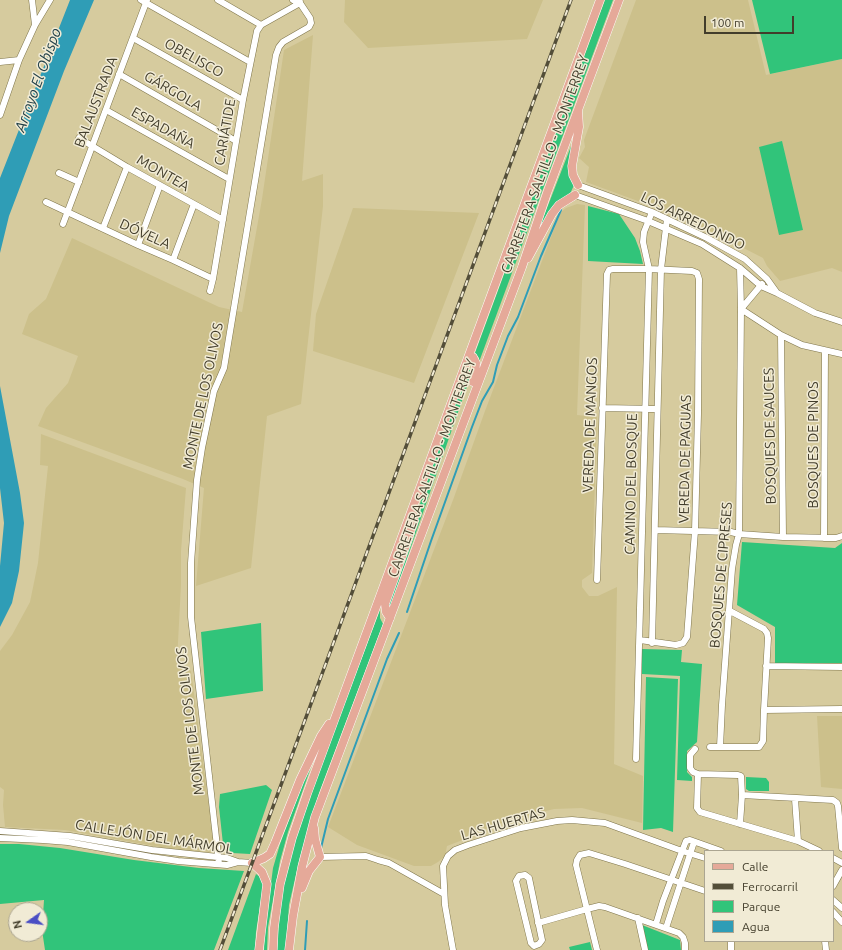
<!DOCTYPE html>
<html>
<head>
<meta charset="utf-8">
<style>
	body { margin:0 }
	#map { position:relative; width:842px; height:950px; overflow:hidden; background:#d6cb9e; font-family:Ubuntu,sans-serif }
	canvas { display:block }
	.legend { position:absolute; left:704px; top:850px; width:130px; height:92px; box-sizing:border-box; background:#f1ebd5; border:1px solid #aba591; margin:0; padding:5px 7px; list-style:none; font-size:12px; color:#423d2b }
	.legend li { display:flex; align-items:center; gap:8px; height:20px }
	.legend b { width:20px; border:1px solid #aba591 }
	.north { position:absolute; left:8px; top:902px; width:40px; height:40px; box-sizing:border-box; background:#f1ebd5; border:1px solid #aba591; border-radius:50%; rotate:256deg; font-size:11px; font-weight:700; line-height:16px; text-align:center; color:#423d2b }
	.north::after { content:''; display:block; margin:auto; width:14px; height:18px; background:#4a4ec4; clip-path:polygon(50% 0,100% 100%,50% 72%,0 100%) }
	.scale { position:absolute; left:704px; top:16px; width:90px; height:18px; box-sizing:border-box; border:2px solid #423d2b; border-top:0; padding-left:5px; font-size:12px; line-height:14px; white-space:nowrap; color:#423d2b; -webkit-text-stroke:3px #f1ebd5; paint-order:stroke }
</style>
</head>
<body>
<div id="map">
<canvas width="842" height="950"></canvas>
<ul class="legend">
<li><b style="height:5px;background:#e5a999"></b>Calle</li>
<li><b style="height:5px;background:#534e39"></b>Ferrocarril</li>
<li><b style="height:11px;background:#31c47a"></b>Parque</li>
<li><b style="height:11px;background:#2f9db6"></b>Agua</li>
</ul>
<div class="north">N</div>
<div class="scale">100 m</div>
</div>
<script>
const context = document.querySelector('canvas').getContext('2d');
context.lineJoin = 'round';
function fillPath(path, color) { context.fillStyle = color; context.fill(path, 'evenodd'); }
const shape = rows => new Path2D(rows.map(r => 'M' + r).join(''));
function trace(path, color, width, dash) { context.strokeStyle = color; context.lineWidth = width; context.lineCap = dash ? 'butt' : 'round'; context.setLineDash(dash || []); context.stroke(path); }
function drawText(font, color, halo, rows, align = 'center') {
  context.font = font + ' Ubuntu,sans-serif'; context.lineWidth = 3; context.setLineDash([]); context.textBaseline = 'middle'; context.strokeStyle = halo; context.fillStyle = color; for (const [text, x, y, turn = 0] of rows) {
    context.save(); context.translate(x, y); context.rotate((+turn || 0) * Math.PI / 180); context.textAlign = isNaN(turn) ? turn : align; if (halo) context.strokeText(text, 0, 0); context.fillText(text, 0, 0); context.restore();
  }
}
const built = shape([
	[345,0,543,0,527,39,368,48,344,22],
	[636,0,748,0,766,75,842,59,842,272,832,268,780,281,767,266,763,258,687,219,586,182,589,167,579,158,585,147,584,140],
	[313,35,302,181,323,174,323,206,301,404,267,416,251,568,196,586,204,488,183,479,38,426,46,408,68,383,78,356,22,334,29,314,46,299,72,238,219,307,242,312,262,199,284,50],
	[577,204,585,205,577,415,597,417,592,573,582,580,582,587,589,596,598,596,617,587,614,764,643,776,642,823,582,808,554,809,514,819,471,834,460,841,447,846,445,856,438,862,431,866,414,866,357,845,328,827,453,500,485,411,556,224,561,212,566,208],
	[353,208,479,213,414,383,313,351,316,314],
	[41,434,186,488,181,551,181,585,177,661,191,671,215,852,177,850,65,830,5,827,3,805,4,790,0,787,0,651,12,635,30,602,38,563,48,466,40,465],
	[817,716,842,716,842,789,821,787]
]);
const green = shape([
	[605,0,613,0,479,362,479,358,475,353],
	[752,0,842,0,842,59,770,74],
	[575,136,570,176,574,185,570,194,533,244],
	[782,141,803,230,779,235,759,147],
	[588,206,619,214,635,238,640,251,643,264,588,261],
	[468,370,471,370,471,375,389,610,388,607,411,537,423,493,466,373],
	[742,542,835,548,842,543,842,663,775,663,775,627,737,605],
	[380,610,380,618,383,624,319,793,300,857,289,905,286,950,277,950,279,919,282,894,292,848,320,768],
	[261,623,263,691,206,699,201,632],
	[642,649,682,650,681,662,702,664,697,742,687,751,687,772,692,777,692,781,677,780,680,676,642,674],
	[646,677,678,679,673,832,661,828,643,830],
	[311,767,288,832,280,861,268,927,267,950,264,950,265,930,273,868,280,844,304,780],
	[746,777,766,778,769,782,769,791,749,791,746,789],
	[266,785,272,790,250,854,232,853,223,844,219,807,220,794],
	[0,844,19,844,60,848,134,860,199,868,244,871,214,950,45,950,42,930,44,900,0,904],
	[256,874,260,877,263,883,263,887,256,932,255,950,228,950],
	[642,925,680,940,681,950,648,950],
	[590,942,592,950,570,950,569,947]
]);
const water = shape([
	[70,0,94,0,64,71,9,216,0,253,0,178],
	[0,386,20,493,24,523,19,571,12,603,0,627,0,566,4,523,0,488]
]);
const stream = shape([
	[407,612,431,541,472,427,482,401,493,382,497,365,508,336,518,317,541,256,561,210],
	[321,848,328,819,387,659,399,633],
	[305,950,307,921]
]);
const minor = shape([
	[32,0,35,25],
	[141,0,250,62],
	[218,0,261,25],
	[133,38,243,100],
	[0,62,19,60],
	[119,74,236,141],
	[106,110,229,179],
	[0,115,19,60,35,25,50,0],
	[79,138,127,167,223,220],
	[59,173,79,182],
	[578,185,652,212,707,238,745,259,767,279,777,293],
	[575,195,648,221,702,244,740,268,761,286,777,293,815,313,842,322],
	[46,202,138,245,173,260,213,279],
	[63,224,147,0],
	[103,228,127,167],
	[138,245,160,185],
	[173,260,194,204],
	[210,291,213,279,243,100,257,31,261,25,300,3,300,2],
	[741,309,781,335,802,345,842,354],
	[741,309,762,284],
	[781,335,783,537],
	[602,408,657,409],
	[655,530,731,532,739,534,783,537,836,538,842,536],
	[824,538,825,351],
	[597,580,607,274,609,270,613,269,649,269,692,271,697,273,699,279,698,414,695,531,687,637,683,643,676,645,640,640],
	[652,643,661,269,667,219],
	[766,666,842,667],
	[764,710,842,709],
	[710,747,759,747,763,741,764,710,768,638,767,633,764,629,730,611],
	[720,747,722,705,732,569,736,545,739,534,741,309,740,268],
	[695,749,690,755,690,768,693,772,698,774,697,808,700,812,798,841,819,851],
	[636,759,649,269,643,242,644,232,652,212],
	[698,774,738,775,741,776,742,795,740,824],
	[742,795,833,800,837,803,838,806,842,848],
	[795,799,798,841],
	[0,831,70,836,152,850,227,858,238,862,252,863],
	[0,838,43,840,68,842,151,857,178,861,227,865,238,862],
	[320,857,366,856,378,860,389,863,444,894],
	[833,858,842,863],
	[219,864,191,617,191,563,197,480,202,448,214,391,224,368,276,55,279,47,283,42,309,27,311,23,310,18,300,3,293,0],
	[525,875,529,878,542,940,539,944,534,946,531,943,516,881,519,876,525,875],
	[833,886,842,870],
	[833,900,842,908],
	[833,912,842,922],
	[638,918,645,950],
	[538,923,587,909,599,906,605,907,679,933,683,937,685,943,685,950],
	[656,924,663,901,686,841,690,840,721,851],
	[666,928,694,842],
	[731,941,731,950],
	[825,941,826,950],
	[453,950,445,905,443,866,448,856,455,850,468,845,521,828,557,821,572,820,605,823,682,851,705,858],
	[597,950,576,865,577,860,580,855,589,853,625,864,705,891]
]);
const major = shape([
	[578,185,573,175,572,166,579,127,578,111],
	[528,258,552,214,559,205,575,195],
	[469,355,473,357,476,363,475,376,473,382],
	[390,618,386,612,385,604,409,537,416,510],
	[302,888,309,871,320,857,315,839,314,828],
	[259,950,267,884,262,872,252,863,264,858,270,854,275,843,300,780,321,736,329,724],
	[273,950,274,928,280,884,292,838,307,794,600,0],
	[289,950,293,916,302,867,315,817,522,267,547,193,619,0]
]);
const rail = shape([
	[220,950,571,0]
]);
const streetNames = [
	["OBELISCO",194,58,29],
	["GÁRGOLA",173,91,30],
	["BALAUSTRADA",96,102,-69],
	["ESPADAÑA",163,128,29],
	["CARIÁTIDE",225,132,-80],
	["CARRETERA SALTILLO - MONTERREY",545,164,-70],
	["MONTEA",163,173,30],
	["LOS ARREDONDO",693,221,26],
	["DÓVELA",145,234,24],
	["MONTE DE LOS OLIVOS",203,396,-78],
	["VEREDA DE MANGOS",590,425,-88],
	["BOSQUES DE SAUCES",770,436,-91],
	["BOSQUES DE PINOS",813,445,-90],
	["VEREDA DE PAGUAS",685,459,-89],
	["CARRETERA SALTILLO - MONTERREY",432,468,-70],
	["CAMINO DEL BOSQUE",631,484,-89],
	["BOSQUES DE CIPRESES",721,575,-85],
	["MONTE DE LOS OLIVOS",190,721,-97],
	["LAS HUERTAS",503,824,-16],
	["CALLEJÓN DEL MÁRMOL",154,837,9]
];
const waterNames = [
	["Arroyo El Obispo",38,80,-70]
];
fillPath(built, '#ccc08b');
fillPath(green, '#31c47a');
fillPath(water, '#2f9db6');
trace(stream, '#2f9db6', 2);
trace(minor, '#7f754b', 7);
trace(major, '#fff', 9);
trace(minor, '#fff', 6);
trace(major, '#e5a999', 8);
trace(rail, '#534e39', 3.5);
trace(rail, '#f1ebd5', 2, [6]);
drawText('14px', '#423d2b', '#f1ebd5', streetNames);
drawText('italic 15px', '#203f47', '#f1ebd5', waterNames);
</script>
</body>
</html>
